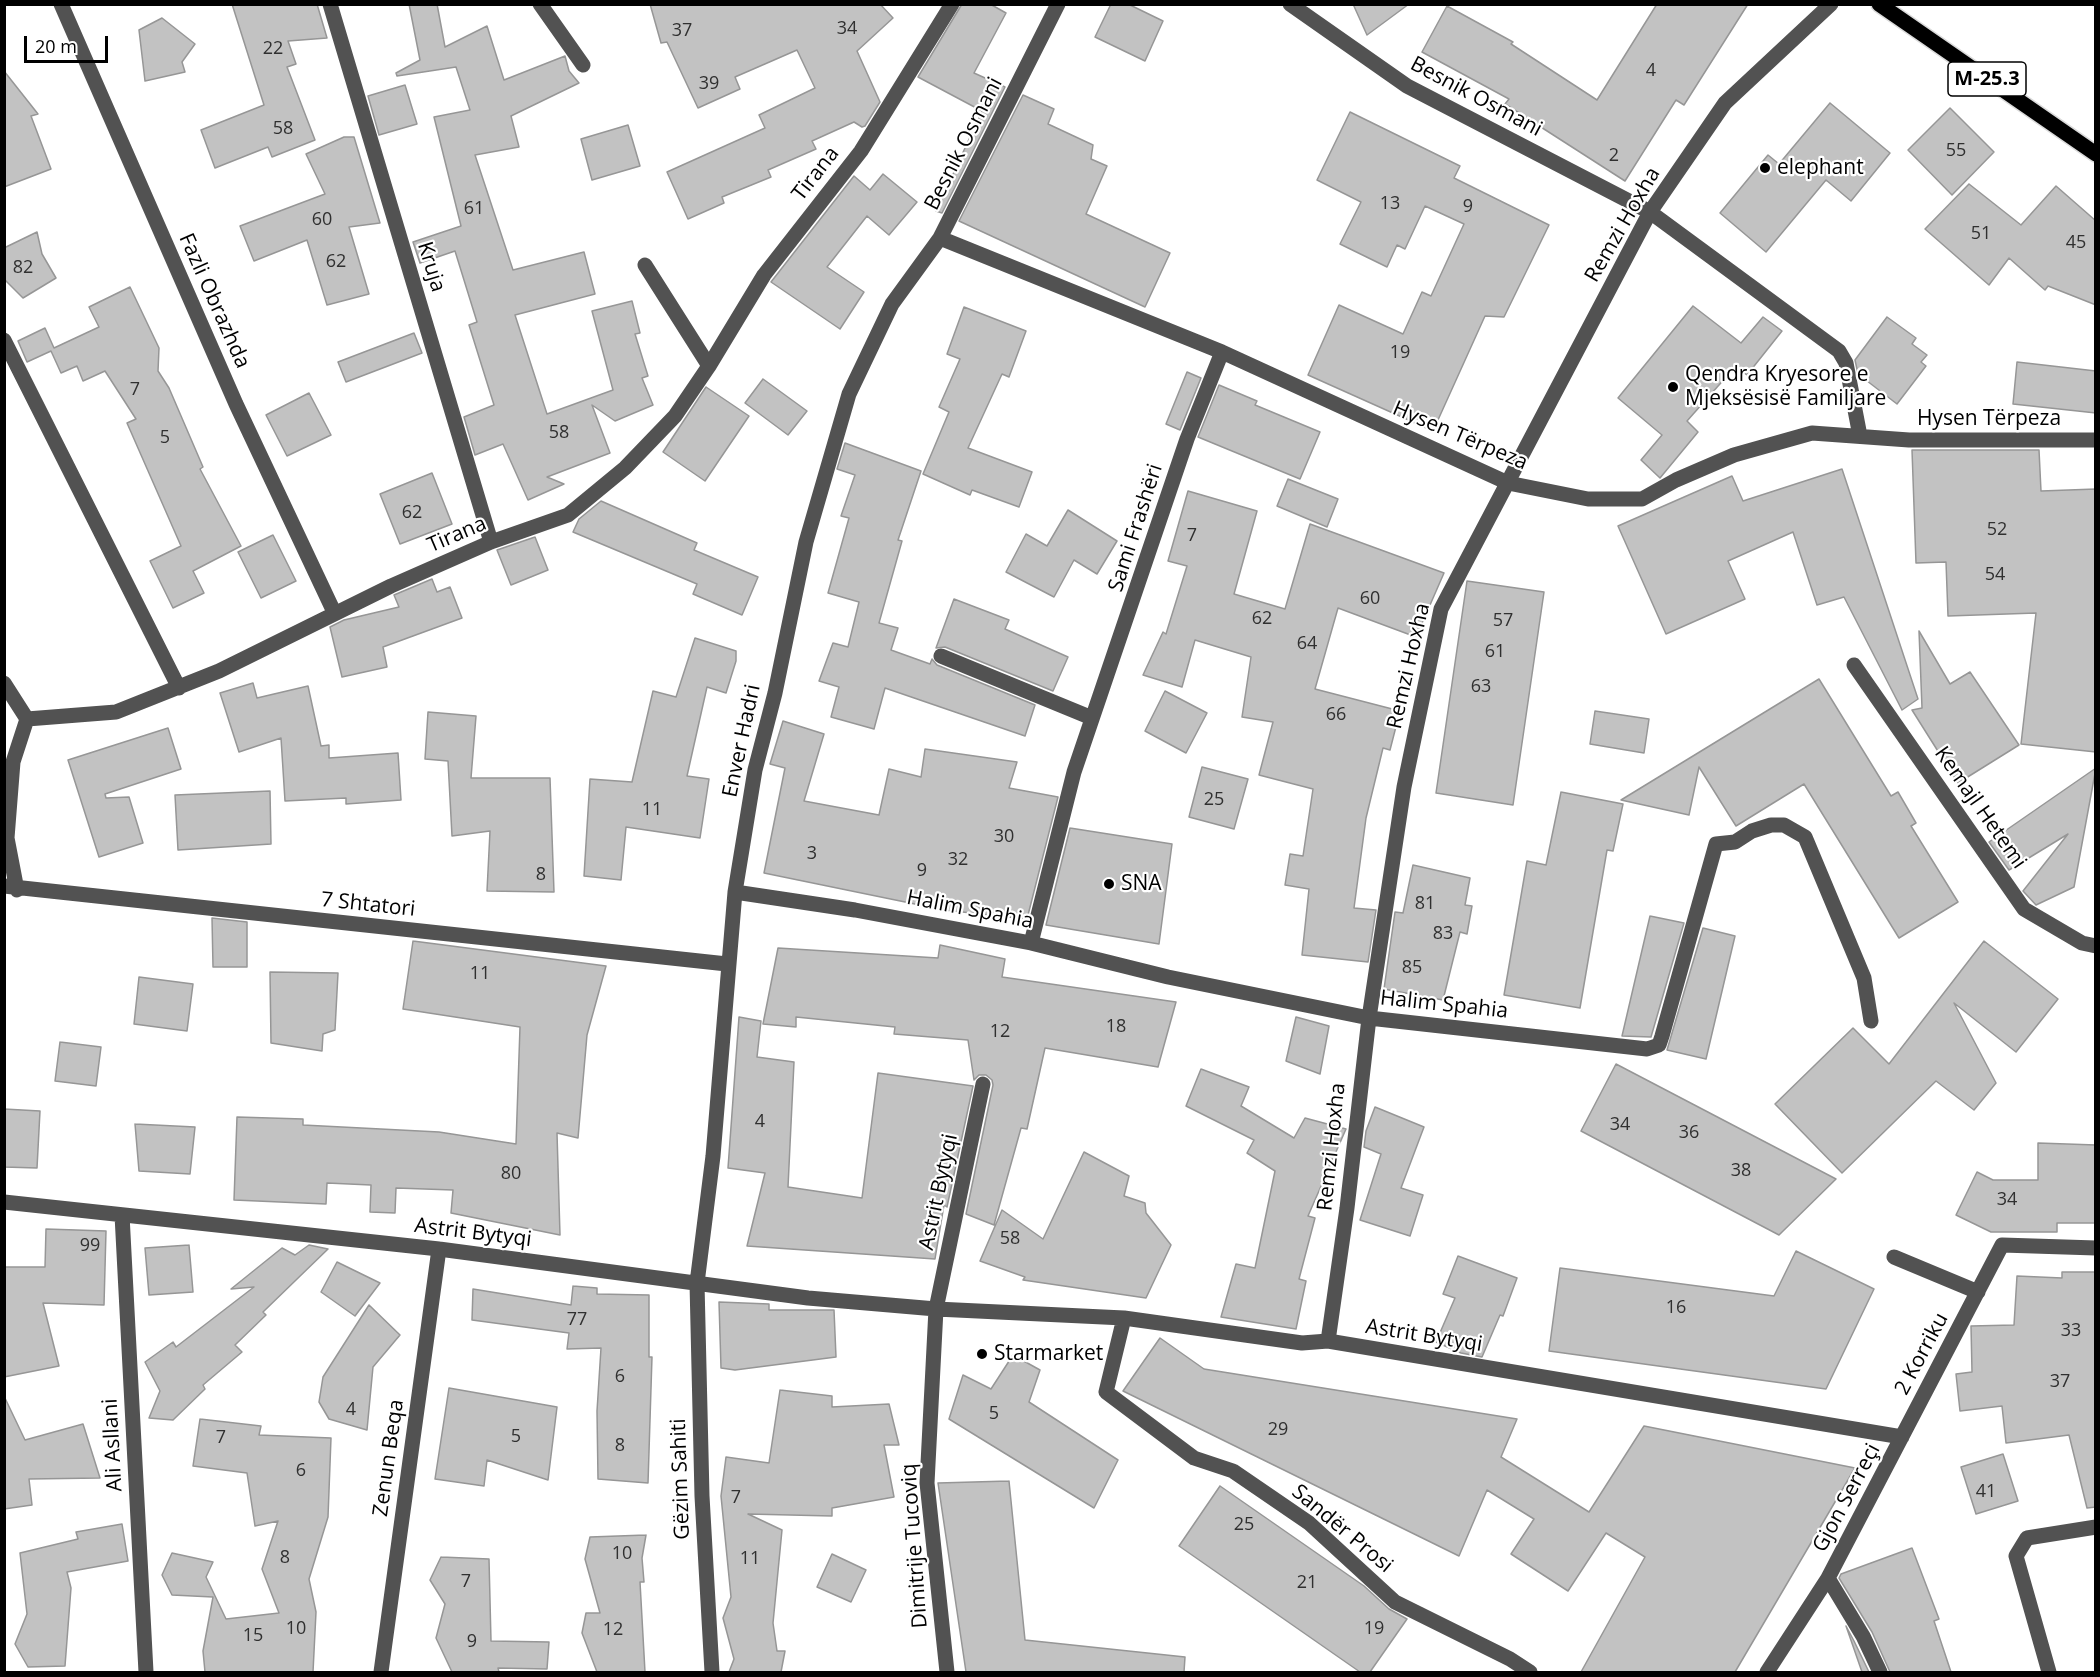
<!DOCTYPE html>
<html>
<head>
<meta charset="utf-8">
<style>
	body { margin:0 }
	#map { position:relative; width:2100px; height:1677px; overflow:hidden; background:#fff; font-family:"Open Sans",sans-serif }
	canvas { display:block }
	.frame { position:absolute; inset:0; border:6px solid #000; pointer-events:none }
	.scale { position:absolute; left:24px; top:36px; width:84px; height:27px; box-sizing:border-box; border:3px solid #000; border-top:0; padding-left:8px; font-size:18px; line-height:21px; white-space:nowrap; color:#000; -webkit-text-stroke:4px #fff; paint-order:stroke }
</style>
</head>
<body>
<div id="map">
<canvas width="2100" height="1677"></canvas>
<div class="frame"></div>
<div class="scale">20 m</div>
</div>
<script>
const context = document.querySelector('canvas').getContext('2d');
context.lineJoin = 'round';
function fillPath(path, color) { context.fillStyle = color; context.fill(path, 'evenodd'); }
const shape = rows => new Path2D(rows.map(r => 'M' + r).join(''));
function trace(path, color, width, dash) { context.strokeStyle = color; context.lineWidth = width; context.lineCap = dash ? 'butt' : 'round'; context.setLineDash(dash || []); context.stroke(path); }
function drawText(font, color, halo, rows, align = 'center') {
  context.font = font + ' "Open Sans",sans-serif'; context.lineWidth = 4.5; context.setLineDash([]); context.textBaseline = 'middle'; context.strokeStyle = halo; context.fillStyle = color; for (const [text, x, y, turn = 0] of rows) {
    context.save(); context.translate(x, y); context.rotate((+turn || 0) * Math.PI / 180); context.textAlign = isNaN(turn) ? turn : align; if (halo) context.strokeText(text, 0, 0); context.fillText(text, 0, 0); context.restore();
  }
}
const building = shape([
	[232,4,317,4,327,38,288,41,296,64,287,67,315,140,272,157,268,147,215,168,201,130,264,105,232,4],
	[409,4,437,4,445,47,487,26,504,80,565,56,569,71,579,83,511,116,519,147,475,155,513,270,584,252,595,294,515,315,547,414,613,390,592,311,632,301,640,333,635,334,648,376,642,378,653,405,615,421,592,405,610,453,547,477,564,484,528,500,503,444,475,455,464,417,494,405,469,325,477,322,455,251,420,263,413,242,461,226,434,117,470,110,456,67,397,76,396,73,420,60,409,4],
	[650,4,880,4,893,18,857,51,880,102,865,126,862,127,854,122,812,141,816,149,768,170,771,177,722,197,724,203,688,219,667,172,765,128,759,115,815,88,797,50,735,77,740,89,698,108,667,42,661,43,650,4],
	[962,4,990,4,1006,13,974,73,1005,87,942,213,936,211,982,111,918,77,962,4],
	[1111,4,1128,4,1163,21,1145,61,1095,37,1111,4],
	[1353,4,1409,4,1367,35,1353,4],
	[1657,4,1748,4,1684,105,1676,100,1625,181,1505,104,1509,99,1422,52,1447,6,1513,42,1511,44,1597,100,1657,4],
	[162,18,195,44,182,62,185,72,145,81,139,30,162,18],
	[4,71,38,114,31,116,51,169,4,187,4,71],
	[405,85,417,124,379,135,368,96,405,85],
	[1023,95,1054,109,1048,124,1093,145,1091,159,1107,166,1086,214,1170,253,1145,307,959,221,1023,95],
	[1830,103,1890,153,1851,201,1826,180,1766,252,1720,213,1768,155,1779,164,1830,103],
	[1950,108,1994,152,1952,195,1908,150,1950,108],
	[1350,112,1460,166,1454,178,1549,225,1504,317,1485,316,1433,431,1308,375,1339,305,1403,334,1422,292,1431,296,1464,224,1425,206,1405,249,1397,245,1387,267,1340,244,1361,202,1317,180,1350,112],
	[628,125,640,166,592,180,581,139,628,125],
	[344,137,354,137,380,223,349,227,369,294,327,305,307,240,254,261,240,226,325,194,306,154,344,137],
	[883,174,917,202,889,235,867,216,827,267,864,292,840,329,771,282,854,176,870,190,883,174],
	[1969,184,2021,225,2056,186,2096,221,2096,305,2048,286,2045,290,2009,258,1989,285,1925,229,1969,184],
	[37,232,42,254,56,278,23,298,4,279,4,248,37,232],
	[130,287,159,348,158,371,169,388,203,467,200,469,241,546,193,571,204,593,173,608,150,561,181,546,127,423,136,419,105,371,83,381,77,366,61,373,51,351,27,362,18,341,45,328,54,348,99,327,89,307,130,287],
	[1693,306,1741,343,1763,317,1782,331,1747,375,1735,367,1687,421,1698,432,1660,478,1641,460,1662,435,1618,398,1693,306],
	[964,307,1026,331,1009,377,1002,374,968,448,1032,472,1019,507,972,490,970,495,923,474,949,412,939,407,960,359,947,354,964,307],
	[1887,317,1916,338,1912,344,1927,355,1921,362,1926,366,1897,404,1858,374,1855,360,1887,317],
	[414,333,422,353,346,382,338,362,414,333],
	[2017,362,2096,371,2096,413,2013,404,2017,362],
	[1187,372,1201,378,1180,430,1166,424,1187,372],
	[763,379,807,411,788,435,745,403,763,379],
	[1219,385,1257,401,1255,405,1320,432,1300,479,1198,437,1219,385],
	[706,387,749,416,705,481,663,452,706,387],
	[309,393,331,435,287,456,266,415,309,393],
	[845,443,921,471,898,540,902,541,879,623,898,628,891,650,930,664,932,659,937,665,1035,705,1025,736,885,688,874,729,831,717,839,687,819,681,833,643,848,647,859,602,828,593,849,518,841,516,855,475,837,469,845,443],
	[1912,450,2039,450,2041,491,2096,489,2096,752,2021,744,2036,613,1948,616,1946,562,1916,563,1912,450],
	[1842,469,1918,699,1902,710,1844,597,1817,605,1793,532,1728,561,1745,599,1666,634,1618,526,1732,476,1743,501,1842,469],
	[432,473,452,524,400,544,380,494,432,473],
	[1288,479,1338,499,1327,527,1277,506,1288,479],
	[1188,491,1257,511,1234,594,1285,609,1310,524,1444,573,1416,637,1338,608,1315,689,1400,711,1390,750,1383,748,1366,818,1354,908,1376,910,1368,962,1302,955,1309,889,1285,885,1290,854,1303,856,1313,789,1259,775,1273,722,1242,717,1251,657,1195,640,1182,687,1143,675,1163,632,1166,634,1187,566,1168,561,1188,491],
	[601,501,697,543,694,550,758,577,742,615,693,594,697,584,573,532,579,519,601,501],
	[1068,510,1117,541,1097,574,1074,560,1054,597,1006,572,1026,534,1047,546,1068,510],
	[273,535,296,581,261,598,238,552,273,535],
	[535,537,548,570,511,585,497,550,535,537],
	[432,579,437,592,450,587,462,618,383,647,387,667,342,677,330,627,344,620,399,607,394,595,432,579],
	[1467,581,1544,592,1513,805,1436,793,1467,581],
	[954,599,1009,620,1005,629,1068,657,1053,691,945,647,936,648,954,599],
	[1919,631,1950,684,1970,672,2019,745,1958,783,1912,710,1922,708,1919,631],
	[695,638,736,651,736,661,726,693,707,687,687,776,709,779,700,838,626,827,621,880,584,876,590,779,632,782,653,691,676,697,695,638],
	[1819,679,1891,796,1898,792,1916,823,1911,826,1958,902,1899,938,1804,784,1736,826,1699,767,1689,815,1621,800,1819,679],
	[253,683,257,698,308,686,321,746,329,745,329,758,398,753,401,800,346,804,346,798,285,801,281,738,239,752,220,693,253,683],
	[1165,691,1207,713,1186,753,1145,731,1165,691],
	[1595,711,1649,719,1644,753,1590,744,1595,711],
	[428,712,476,716,471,778,550,778,554,892,487,891,490,831,452,836,448,761,425,759,428,712],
	[783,721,824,734,804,801,879,815,889,769,921,777,925,749,1017,762,1009,788,1058,797,1027,919,944,910,764,873,785,768,770,764,783,721],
	[168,728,181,769,105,794,106,798,129,797,143,843,99,857,68,760,168,728],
	[1202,767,1248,779,1234,829,1189,817,1202,767],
	[2096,768,2074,887,2036,905,2023,891,2068,834,2009,870,1989,842,2096,768],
	[270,791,271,844,178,850,175,795,270,791],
	[1561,792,1623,804,1613,851,1607,850,1580,1008,1504,995,1527,861,1546,865,1561,792],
	[1070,828,1172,844,1159,944,1046,925,1070,828],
	[1413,865,1470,878,1465,905,1472,906,1467,934,1460,932,1443,1000,1384,989,1395,912,1403,913,1413,865],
	[1650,916,1684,923,1651,1037,1622,1036,1650,916],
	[212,918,247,922,247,967,213,967,212,918],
	[1703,928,1735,936,1706,1059,1667,1050,1703,928],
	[413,941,606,966,587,1035,578,1138,557,1133,560,1235,451,1213,453,1190,396,1188,395,1213,370,1212,371,1185,327,1183,326,1204,234,1200,237,1117,303,1119,303,1125,439,1132,516,1144,520,1027,403,1009,413,941],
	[1984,941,2058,999,2016,1052,1954,1003,1996,1083,1974,1110,1936,1081,1842,1173,1775,1104,1853,1028,1889,1064,1984,941],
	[940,945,1005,959,1002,977,1176,1002,1158,1067,1045,1048,1027,1129,1021,1128,994,1225,966,1214,993,1085,992,1080,986,1075,979,1075,974,1080,968,1040,894,1034,895,1027,796,1017,796,1027,763,1024,778,948,938,958,940,945],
	[270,972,338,973,335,1030,323,1034,322,1051,271,1043,270,972],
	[139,977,193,984,187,1031,134,1024,139,977],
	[739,1017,761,1021,757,1057,794,1062,788,1187,862,1198,878,1073,973,1086,947,1207,944,1205,935,1259,747,1246,765,1173,728,1168,739,1017],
	[1296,1017,1329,1026,1320,1074,1286,1061,1296,1017],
	[60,1042,101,1047,96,1086,55,1081,60,1042],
	[1616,1064,1836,1179,1779,1235,1581,1131,1616,1064],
	[1201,1069,1249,1087,1241,1106,1294,1138,1305,1118,1346,1129,1308,1216,1315,1218,1299,1279,1306,1281,1296,1329,1221,1317,1236,1264,1255,1268,1275,1171,1247,1153,1254,1140,1186,1106,1201,1069],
	[1375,1107,1424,1127,1401,1188,1423,1195,1410,1236,1360,1220,1381,1154,1364,1147,1366,1131,1375,1107],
	[4,1109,40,1111,37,1168,4,1167,4,1109],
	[135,1124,195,1127,190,1174,139,1171,135,1124],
	[2038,1143,2096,1145,2096,1223,2057,1223,2057,1232,1991,1232,1956,1215,1977,1172,1993,1180,2038,1180,2038,1143],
	[1084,1152,1129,1176,1124,1196,1145,1203,1146,1213,1171,1245,1146,1298,1023,1280,1025,1277,980,1261,1002,1210,1043,1239,1084,1152],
	[46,1229,106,1231,104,1305,43,1303,59,1366,4,1377,4,1267,45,1267,46,1229],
	[189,1245,193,1292,149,1295,145,1248,189,1245],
	[309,1245,328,1249,263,1312,266,1315,235,1345,242,1352,203,1385,205,1389,173,1420,149,1418,160,1391,145,1362,173,1342,176,1347,254,1287,231,1289,282,1248,295,1255,309,1245],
	[1796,1251,1874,1289,1826,1389,1549,1351,1560,1268,1774,1296,1796,1251],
	[1458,1256,1517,1278,1503,1316,1500,1315,1482,1357,1461,1353,1436,1342,1455,1298,1443,1294,1458,1256],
	[337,1262,380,1283,355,1316,321,1292,337,1262],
	[2062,1272,2096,1272,2096,1507,2087,1508,2069,1435,2006,1443,2002,1406,1960,1411,1956,1374,1972,1372,1971,1326,2014,1325,2017,1276,2062,1278,2062,1272],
	[573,1286,597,1288,597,1294,649,1295,649,1357,652,1357,648,1483,598,1479,597,1411,601,1348,567,1349,569,1333,472,1320,473,1289,571,1305,573,1286],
	[719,1302,769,1304,769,1310,834,1310,836,1357,735,1370,721,1368,719,1302],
	[369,1305,400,1335,373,1367,367,1430,329,1419,319,1402,323,1377,369,1305],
	[1160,1338,1204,1369,1517,1419,1501,1457,1589,1512,1644,1426,1855,1468,1735,1672,1581,1672,1645,1557,1606,1533,1568,1591,1511,1554,1534,1519,1487,1490,1459,1556,1123,1391,1160,1338],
	[1013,1355,1040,1370,1029,1402,1118,1460,1094,1508,949,1419,963,1375,991,1389,1013,1355],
	[449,1388,557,1407,548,1480,487,1460,484,1486,435,1479,449,1388],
	[780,1390,832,1396,832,1407,889,1404,899,1445,884,1445,894,1497,832,1508,832,1516,748,1514,782,1530,773,1623,777,1651,785,1651,781,1672,729,1672,734,1659,723,1618,731,1597,721,1496,726,1457,769,1463,780,1390],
	[4,1396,25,1440,83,1424,100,1478,29,1479,32,1505,4,1509,4,1396],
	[200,1419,261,1426,259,1435,331,1438,328,1517,309,1579,316,1612,313,1672,205,1672,203,1651,213,1597,172,1595,162,1575,172,1553,213,1562,206,1577,226,1619,279,1613,262,1569,278,1521,255,1526,247,1473,193,1466,200,1419],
	[2003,1454,2018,1501,1976,1514,1961,1467,2003,1454],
	[1009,1481,1025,1640,1185,1657,1184,1672,966,1672,938,1483,1009,1481],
	[1220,1486,1364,1586,1389,1609,1407,1619,1370,1672,1360,1672,1179,1546,1220,1486],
	[122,1524,128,1561,67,1572,71,1588,65,1666,28,1667,15,1644,27,1614,20,1553,78,1539,76,1532,122,1524],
	[646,1535,642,1558,644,1582,640,1582,645,1672,597,1672,582,1633,586,1613,600,1613,585,1559,590,1537,646,1535],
	[1912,1548,1939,1619,1934,1621,1951,1672,1890,1672,1872,1632,1839,1578,1841,1574,1912,1548],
	[832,1554,866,1570,851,1602,817,1587,832,1554],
	[441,1557,489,1559,491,1641,549,1642,547,1669,498,1668,499,1672,452,1672,436,1638,445,1604,430,1580,441,1557],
	[1846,1626,1854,1641,1869,1672,1862,1672,1846,1626]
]);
const minor = shape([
	[61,4,236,404,334,612],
	[330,4,491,542],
	[540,4,583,65],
	[1290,4,1407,86,1650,212,1839,351,1846,363,1860,436],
	[940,238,1222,352,1508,483,1588,499,1642,499,1676,480,1734,455,1812,433,1909,440,2096,440],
	[645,265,709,366],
	[4,340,179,688],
	[941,656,1092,718],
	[1854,665,2024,909,2082,943,2096,946],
	[4,683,27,719],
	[27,719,116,712,219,671,391,586,491,542,568,515,625,468,675,416,709,366,764,275,861,151,952,4],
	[4,886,727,964],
	[17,890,7,838,13,762,27,719],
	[735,892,855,910,1031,943,1168,977,1369,1018,1647,1049,1659,1045,1662,1036,1716,844,1735,842,1752,831,1771,825,1784,825,1805,837,1864,978,1871,1021],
	[1031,943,1074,772,1187,439,1222,352],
	[4,1202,439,1249,808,1298,936,1309,1124,1318,1302,1343,1328,1341,1902,1437],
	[122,1215,146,1672],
	[1894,1257,1978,1292],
	[1124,1318,1106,1392,1194,1458,1233,1471,1309,1523,1395,1602,1510,1659,1530,1672],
	[1328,1341,1347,1208,1369,1018,1404,787,1441,609,1650,212,1725,103,1831,4],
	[381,1672,439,1249],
	[712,1672,702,1496,697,1283,713,1156,735,892,755,770,775,693,806,542,849,394,892,304,940,238,1058,4],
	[947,1672,927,1483,936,1309,983,1084],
	[1767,1672,1828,1578],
	[1880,1672,1863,1636,1828,1578,2002,1245,2096,1248],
	[2049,1672,2016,1556,2027,1538,2096,1527]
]);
const major = shape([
	[1879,4,2096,154]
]);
const markers = [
	[1765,168,6,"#000"],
	[1673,387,6,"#000"],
	[1109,884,6,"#000"],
	[982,1354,6,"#000"]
];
const numberNames = [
	["34",847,29],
	["37",682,31],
	["22",273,49],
	["4",1651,71],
	["39",709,84],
	["58",283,129],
	["55",1956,151],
	["2",1614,156],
	["13",1390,204],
	["9",1468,207],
	["61",474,209],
	["60",322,220],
	["51",1981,234],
	["45",2076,243],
	["62",336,262],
	["82",23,268],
	["19",1400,353],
	["7",135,390],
	["58",559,433],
	["5",165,438],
	["62",412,513],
	["52",1997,530],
	["7",1192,536],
	["54",1995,575],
	["60",1370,599],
	["62",1262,619],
	["57",1503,621],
	["64",1307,644],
	["61",1495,652],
	["63",1481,687],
	["66",1336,715],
	["25",1214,800],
	["11",652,810],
	["30",1004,837],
	["3",812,854],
	["32",958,860],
	["9",922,871],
	["8",541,875],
	["81",1425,904],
	["83",1443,934],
	["85",1412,968],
	["11",480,974],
	["18",1116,1027],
	["12",1000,1032],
	["4",760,1122],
	["34",1620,1125],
	["36",1689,1133],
	["38",1741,1171],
	["80",511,1174],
	["34",2007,1200],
	["58",1010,1239],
	["99",90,1246],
	["16",1676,1308],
	["77",577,1320],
	["33",2071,1331],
	["6",620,1377],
	["37",2060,1382],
	["4",351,1410],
	["5",994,1414],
	["29",1278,1430],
	["5",516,1437],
	["7",221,1438],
	["8",620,1446],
	["6",301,1471],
	["41",1986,1492],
	["7",736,1498],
	["25",1244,1525],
	["10",622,1554],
	["8",285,1558],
	["11",750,1559],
	["7",466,1582],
	["21",1307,1583],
	["10",296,1629],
	["19",1374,1629],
	["12",613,1630],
	["15",253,1636],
	["9",472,1642]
];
const shields = [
	[1987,79,78]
];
const shieldNames = [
	["M-25.3",1987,79]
];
const streetNames = [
	["Besnik Osmani",1476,97,28],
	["Besnik Osmani",964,144,-63],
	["Tirana",816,174,-52],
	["Remzi Hoxha",1623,225,-60],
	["Kruja",431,267,73],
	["Fazli Obrazhda",214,301,66],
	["Hysen Tërpeza",1989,419],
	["Hysen Tërpeza",1460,436,23],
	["Sami Frashëri",1136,528,-72],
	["Tirana",457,535,-23],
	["Remzi Hoxha",1409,666,-77],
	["Enver Hadri",742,741,-78],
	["Kemajl Hetemi",1980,808,55],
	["7 Shtatori",368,905,6],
	["Halim Spahia",970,910,11],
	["Halim Spahia",1444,1005,6],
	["Remzi Hoxha",1332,1147,-84],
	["Astrit Bytyqi",939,1192,-78],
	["Astrit Bytyqi",473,1233,7],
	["Astrit Bytyqi",1424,1336,9],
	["2 Korriku",1922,1354,-62],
	["Ali Asllani",113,1445,-93],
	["Zenun Beqa",389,1458,-82],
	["Gëzim Sahiti",681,1479,-92],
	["Gjon Serreçi",1847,1498,-62],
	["Sandër Prosi",1342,1529,40],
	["Dimitrije Tucoviq",915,1546,-94]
];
const poiNames = [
	["elephant",1777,168],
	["Qendra Kryesore e",1685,375],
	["Mjeksësisë Familjare",1685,399],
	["SNA",1121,884],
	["Starmarket",994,1354]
];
fillPath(building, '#c2c2c2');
trace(building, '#969696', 1.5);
trace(major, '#dbdbdb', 18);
trace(minor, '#525252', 15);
trace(major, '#000', 15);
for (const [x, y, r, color] of markers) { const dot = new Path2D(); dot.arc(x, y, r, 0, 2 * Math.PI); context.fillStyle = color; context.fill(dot); trace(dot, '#fff', 2); }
drawText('18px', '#303030', null, numberNames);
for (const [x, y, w] of shields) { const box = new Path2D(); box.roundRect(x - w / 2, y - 17, w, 34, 4.5); context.fillStyle = '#fff'; context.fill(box); trace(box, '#000', 1.5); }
drawText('bold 20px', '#000', null, shieldNames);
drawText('21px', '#000', '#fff', streetNames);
drawText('21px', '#000', '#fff', poiNames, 'left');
</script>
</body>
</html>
